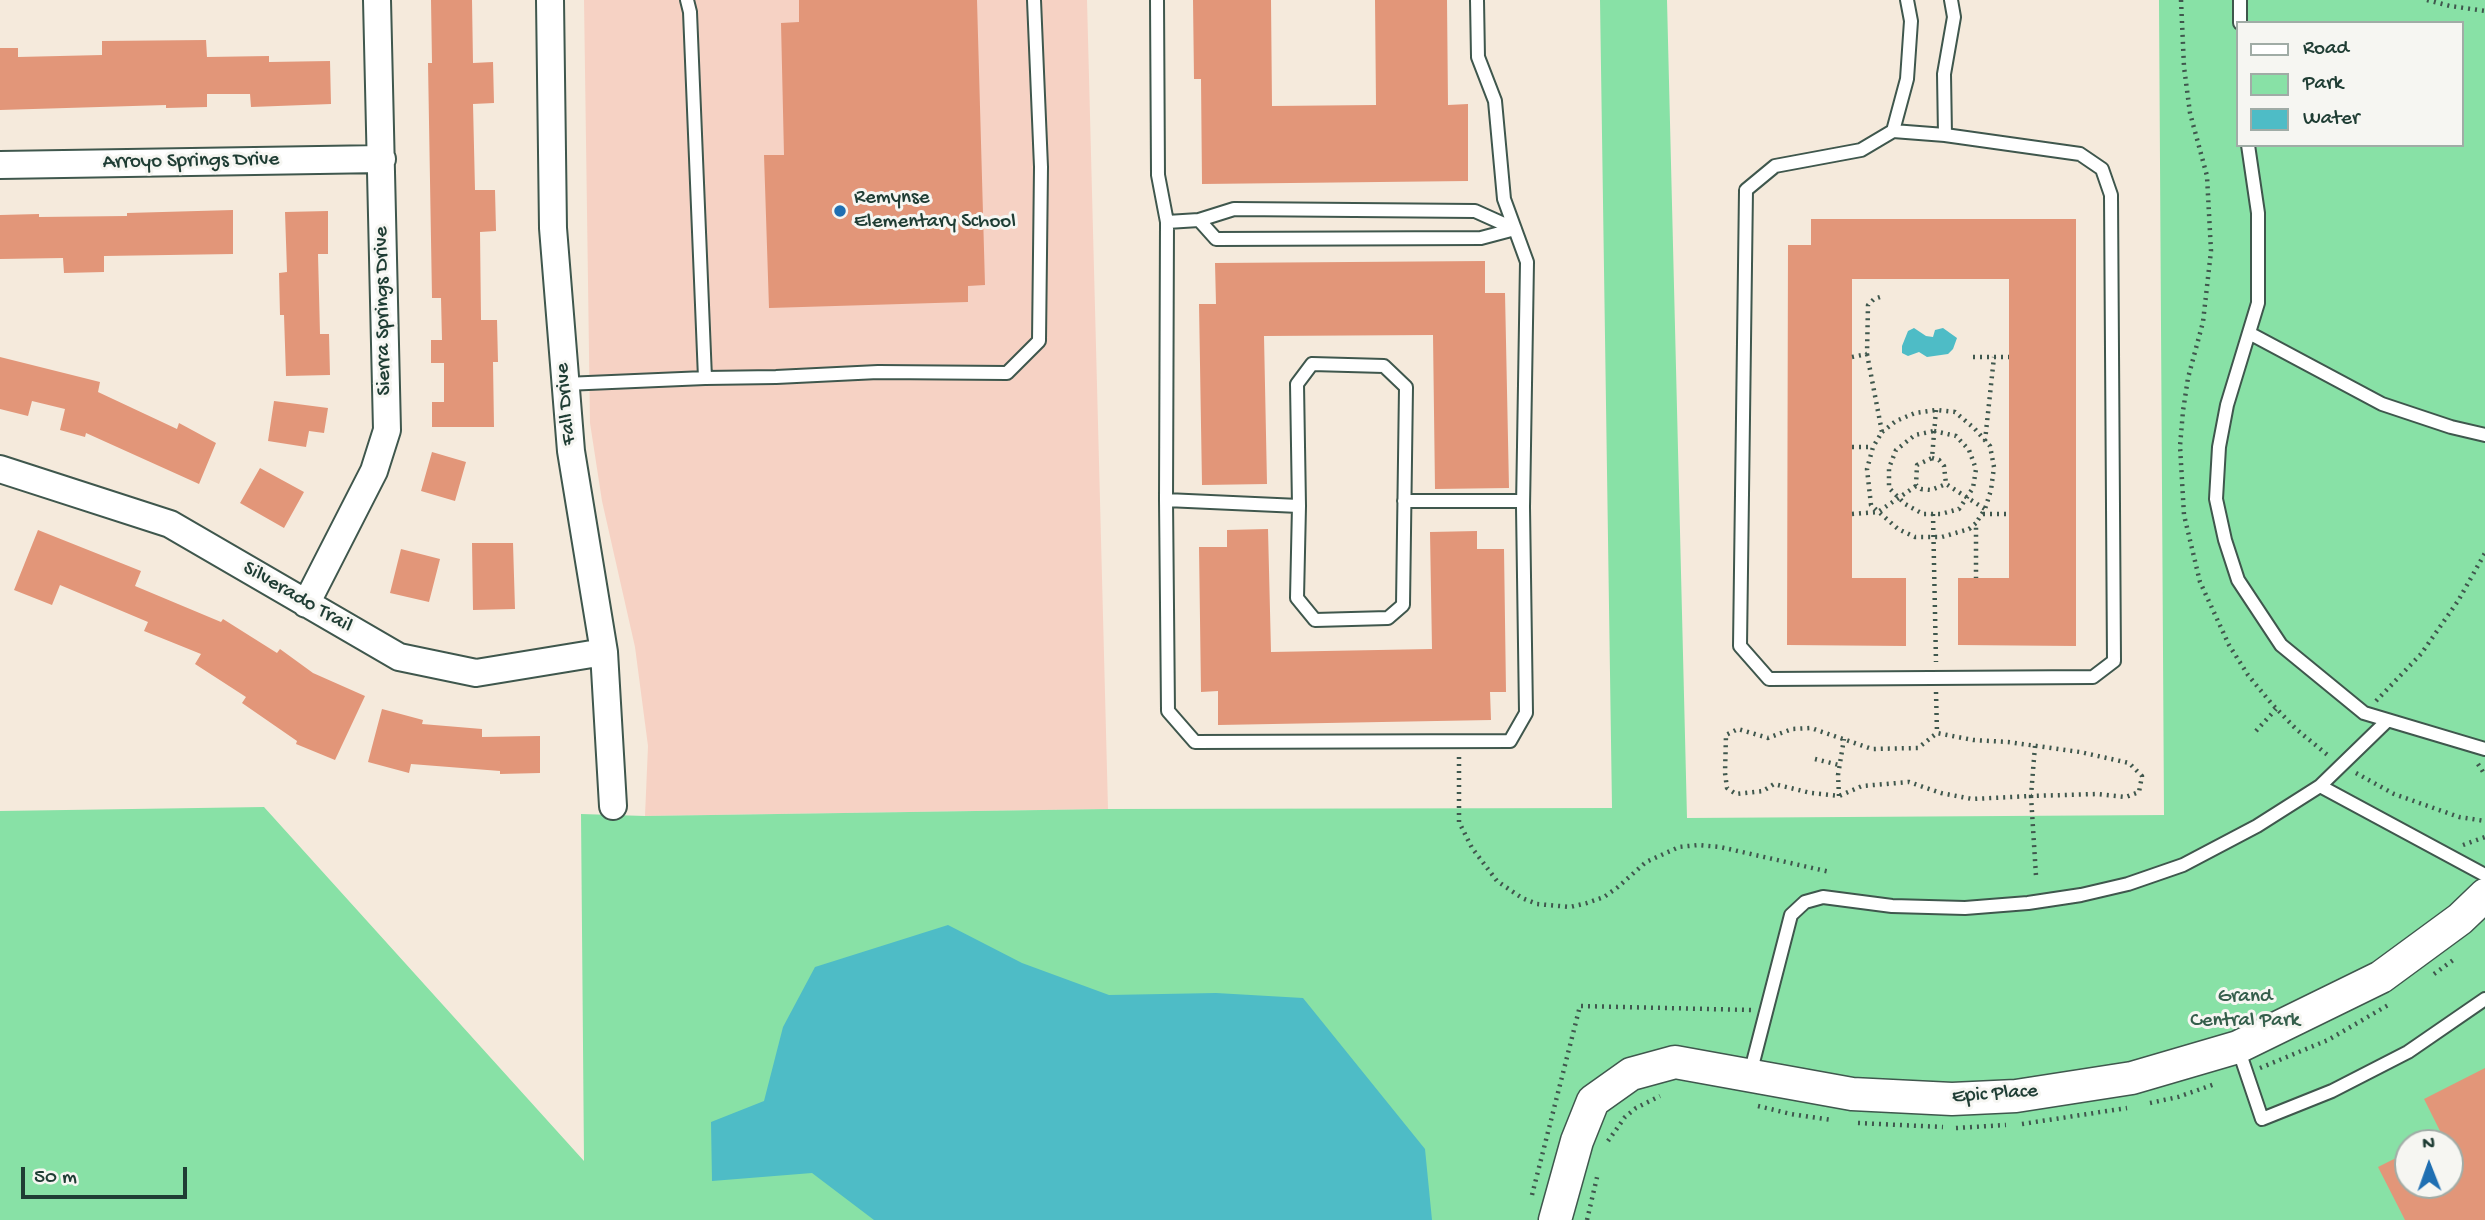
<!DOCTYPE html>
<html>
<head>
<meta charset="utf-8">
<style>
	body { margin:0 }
	#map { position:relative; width:2485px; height:1220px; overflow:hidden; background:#f5eadc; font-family:"Gochi Hand",sans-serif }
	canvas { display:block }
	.legend { position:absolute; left:2236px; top:21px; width:228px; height:126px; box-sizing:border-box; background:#f6f6f2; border:2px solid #a0aca6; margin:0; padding:9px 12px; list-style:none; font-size:21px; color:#1f3d34 }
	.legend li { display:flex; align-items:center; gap:14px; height:35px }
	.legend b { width:35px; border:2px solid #a0aca6 }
	.north { position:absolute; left:2394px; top:1129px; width:70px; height:70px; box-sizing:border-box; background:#f6f6f2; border:2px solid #a0aca6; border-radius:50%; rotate:359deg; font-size:19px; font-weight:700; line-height:28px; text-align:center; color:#1f3d34 }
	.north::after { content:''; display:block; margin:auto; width:24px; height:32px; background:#1f6fb2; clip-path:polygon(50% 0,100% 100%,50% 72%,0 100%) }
	.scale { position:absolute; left:21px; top:1167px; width:166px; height:32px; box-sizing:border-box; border:4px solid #1f3d34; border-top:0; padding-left:9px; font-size:21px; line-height:24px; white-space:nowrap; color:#1f3d34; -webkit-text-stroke:5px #f6f6f2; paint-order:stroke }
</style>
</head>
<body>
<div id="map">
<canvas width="2485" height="1220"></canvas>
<ul class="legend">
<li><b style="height:9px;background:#fff"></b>Road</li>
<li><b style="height:19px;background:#88e1a6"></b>Park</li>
<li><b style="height:19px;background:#4ebcc6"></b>Water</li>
</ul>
<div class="north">N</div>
<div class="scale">50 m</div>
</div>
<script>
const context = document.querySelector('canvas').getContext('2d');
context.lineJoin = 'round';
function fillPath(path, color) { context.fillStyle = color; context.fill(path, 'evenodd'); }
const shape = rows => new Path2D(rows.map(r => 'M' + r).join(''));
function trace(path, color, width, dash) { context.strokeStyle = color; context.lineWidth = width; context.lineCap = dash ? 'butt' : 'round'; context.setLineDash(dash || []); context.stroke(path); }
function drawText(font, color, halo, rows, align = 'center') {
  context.font = font + ' "Gochi Hand",sans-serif'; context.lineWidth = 6; context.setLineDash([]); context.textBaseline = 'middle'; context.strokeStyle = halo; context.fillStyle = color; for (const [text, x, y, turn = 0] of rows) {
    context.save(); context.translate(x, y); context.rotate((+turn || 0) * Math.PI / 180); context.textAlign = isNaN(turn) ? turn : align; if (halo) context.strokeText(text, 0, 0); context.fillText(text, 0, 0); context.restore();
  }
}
const built = shape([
	[584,0,1087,0,1108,809,645,816,648,746,635,647,602,501,590,423]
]);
const green = shape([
	[1600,0,1667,0,1687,818,2164,815,2159,0,2485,0,2485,1220,0,1220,0,811,264,807,584,1161,581,814,645,816,1108,809,1612,808],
	[2238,23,2462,23,2462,145,2238,145],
	[2408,1143,2450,1143,2450,1185,2408,1185]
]);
const water = shape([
	[1914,328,1926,336,1933,337,1935,330,1943,328,1957,338,1953,349,1948,354,1927,357,1919,352,1908,356,1902,353,1902,346,1908,331],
	[948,925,1022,963,1109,995,1216,993,1303,998,1425,1149,1432,1220,874,1220,812,1173,712,1181,711,1122,764,1101,783,1027,815,967]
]);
const building = shape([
	[431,0,472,0,473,63,493,62,494,103,473,104,475,190,495,190,496,231,480,232,481,320,497,320,498,362,493,362,494,427,432,427,432,402,444,402,444,363,431,363,431,340,442,340,441,298,432,298,428,63,432,63],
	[799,0,977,0,985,285,968,286,968,302,769,308,764,155,784,155,781,23,799,22],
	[1193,0,1271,0,1272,106,1376,105,1375,0,1447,0,1448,105,1468,104,1468,181,1202,184,1201,79,1194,79],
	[206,40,207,57,269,56,269,62,330,61,331,104,251,107,250,94,207,94,207,107,166,108,166,105,0,110,0,48,18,48,18,57,102,55,102,41],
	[233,210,233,254,104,256,104,272,64,273,63,258,0,259,0,215,39,214,39,217,127,216,127,213],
	[328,211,328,254,318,254,320,334,329,334,330,375,286,376,284,315,280,315,279,273,287,272,285,212],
	[1811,219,2076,219,2076,646,1958,645,1958,578,2009,578,2009,279,1852,279,1852,578,1906,578,1906,646,1787,645,1788,245,1811,245],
	[1485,261,1485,293,1505,293,1509,488,1435,489,1433,335,1264,336,1267,484,1202,485,1199,304,1216,304,1215,263],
	[0,357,100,382,98,392,177,429,179,423,216,443,199,484,86,433,85,437,60,430,65,409,32,401,28,416,0,409],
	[274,401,328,408,324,433,309,431,306,447,268,441],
	[432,452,466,462,455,501,421,491],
	[260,468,304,492,284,528,240,503],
	[1268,529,1271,652,1432,649,1430,532,1477,531,1477,549,1504,549,1506,692,1490,692,1491,720,1218,725,1218,691,1201,692,1199,547,1227,547,1227,530],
	[38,530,141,571,135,586,221,622,223,619,277,653,280,649,313,673,365,696,335,760,296,744,297,741,242,703,246,697,195,664,201,654,144,631,148,622,60,585,52,605,14,590],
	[472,543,513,543,515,609,473,610],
	[401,549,440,559,429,602,390,593],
	[382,709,423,720,422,724,482,729,482,737,540,736,540,773,500,774,500,771,411,764,409,773,368,762],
	[2485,1068,2485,1220,2405,1220,2378,1167,2408,1152,2408,1185,2450,1185,2450,1143,2446,1143,2424,1099]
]);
const path = shape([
	[2181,0,2184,67,2190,113,2207,176,2211,251,2203,322,2188,378,2183,411,2180,446,2184,515,2200,582,2229,645,2248,675,2271,703,2296,729,2330,757],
	[2427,0,2450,6,2485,11],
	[1867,354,1882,432,1873,447,1867,469,1871,505,1898,529,1915,537,1942,537,1969,529,1976,523,1976,578],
	[1852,357,1867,354,1868,305,1874,299,1883,296],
	[1973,357,2009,357],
	[1936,410,1932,458,1917,465,1916,485,1921,489,1931,490,1946,484,1985,509],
	[1934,431,1956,436,1969,450,1976,469,1973,488,1959,509,1941,514,1923,514,1905,504,1889,488,1889,468,1896,450,1915,435,1934,431],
	[1882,432,1896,421,1915,413,1936,410,1955,412,1974,428,1990,446,1994,467,1991,490,1985,509,1976,523],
	[1985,441,1994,357],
	[1852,447,1873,447],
	[1932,458,1939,460,1944,466,1946,484],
	[1852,514,1878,512,1916,486],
	[1933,514,1936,662],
	[1983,514,2009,514],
	[1936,692,1937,733],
	[2376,701,2421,654,2458,601,2485,553],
	[2256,731,2276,709],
	[2035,746,2031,796,2097,794,2126,797,2139,792,2142,776,2129,763,2080,752,2008,742,1973,740,1937,733,1918,748,1872,749,1811,728,1792,729,1768,738,1738,729,1726,735,1725,773,1727,788,1736,794,1763,791,1774,784,1811,793,1839,796,1862,786,1909,782,1941,793,1972,799,2031,796,2036,876],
	[1459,757,1459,822,1472,848,1497,881,1522,898,1537,904,1570,907,1587,903,1604,897,1618,887,1646,862,1679,847,1698,845,1720,847,1830,872],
	[1815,759,1839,765],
	[2478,764,2485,775],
	[2356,773,2394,794,2459,817,2485,821],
	[1839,796,1838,775,1844,739],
	[2463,845,2485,837],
	[2434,974,2456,958],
	[2260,1068,2328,1040,2390,1004],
	[2150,1103,2178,1097,2215,1084],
	[1758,1106,1791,1114,1832,1120],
	[1858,1123,1943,1127],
	[2022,1124,2127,1108],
	[1956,1128,2006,1125],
	[1608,1141,1625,1117,1636,1108,1660,1096],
	[1532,1195,1580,1006,1751,1010],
	[1587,1220,1598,1173]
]);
const service = shape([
	[1157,0,1158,175,1167,222,1166,500,1168,711,1195,742,1510,741,1526,713,1523,507,1527,262,1504,199,1495,101,1478,57,1477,0],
	[2240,0,2240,23],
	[1893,131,1945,135,2080,154,2102,169,2111,195,2114,661,2093,677,1769,679,1740,646,1746,190,1775,166,1861,150,1893,131,1907,79,1911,21,1907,0],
	[1945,135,1944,74,1954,17,1951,0],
	[2248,145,2258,213,2258,303,2227,405,2219,447,2216,499,2225,540,2238,580,2281,645,2364,713,2485,749],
	[1199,220,1216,239,1481,238,1515,229],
	[1167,222,1199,220,1234,209,1475,211,1515,229],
	[2249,333,2382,404,2451,427,2485,435],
	[1312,364,1384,366,1406,387,1403,605,1388,618,1315,620,1297,598,1299,506,1297,384,1312,364],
	[705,378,776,377,878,372,1007,373,1039,341,1041,167,1034,0],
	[565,384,705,378,690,12,687,0],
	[1166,500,1299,506],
	[1404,501,1523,501],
	[2320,786,2485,875],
	[2238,1048,2262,1119,2332,1091,2408,1052,2485,999],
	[1750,1074,1791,915,1805,902,1823,897,1892,906,1965,908,2028,903,2081,895,2128,884,2183,865,2257,826,2320,786,2387,721]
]);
const minor = shape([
	[550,0,553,228,571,451,604,652,613,806],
	[0,165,382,159],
	[0,469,170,524,399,657,476,673,604,652],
	[306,604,374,471,387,430,377,0]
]);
const tertiary = shape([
	[1555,1220,1577,1141,1593,1101,1631,1074,1675,1062,1852,1094,1952,1099,2016,1096,2132,1078,2238,1047,2381,977,2460,919,2485,895]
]);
const markers = [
	[840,211,7,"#1f6fb2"]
];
const streetNames = [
	["Arroyo Springs Drive",191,162,-1],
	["Sierra Springs Drive",384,311,-91],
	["Fall Drive",567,404,-95],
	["Silverado Trail",297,598,30],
	["Epic Place",1995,1095,-4]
];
const poiNames = [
	["Remynse",854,199],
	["Elementary School",854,223]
];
const parkNames = [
	["Grand",2245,998],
	["Central Park",2245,1022]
];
fillPath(built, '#f6d2c4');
fillPath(green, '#88e1a6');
fillPath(water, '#4ebcc6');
fillPath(building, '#e29679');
trace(service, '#3f574d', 16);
trace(minor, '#3f574d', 30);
trace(tertiary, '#3f574d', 35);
trace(path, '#3f574d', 4.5, [2, 5]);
trace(service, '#fff', 12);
trace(minor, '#fff', 26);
trace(tertiary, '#fff', 32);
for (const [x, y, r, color] of markers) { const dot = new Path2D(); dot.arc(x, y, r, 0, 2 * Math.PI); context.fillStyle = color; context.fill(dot); trace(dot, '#f6f6f2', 2.5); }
drawText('21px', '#1f3d34', '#f6f6f2', streetNames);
drawText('21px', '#1f3d34', '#f6f6f2', poiNames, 'left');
drawText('21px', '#345e4b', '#f6f6f2', parkNames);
</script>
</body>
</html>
